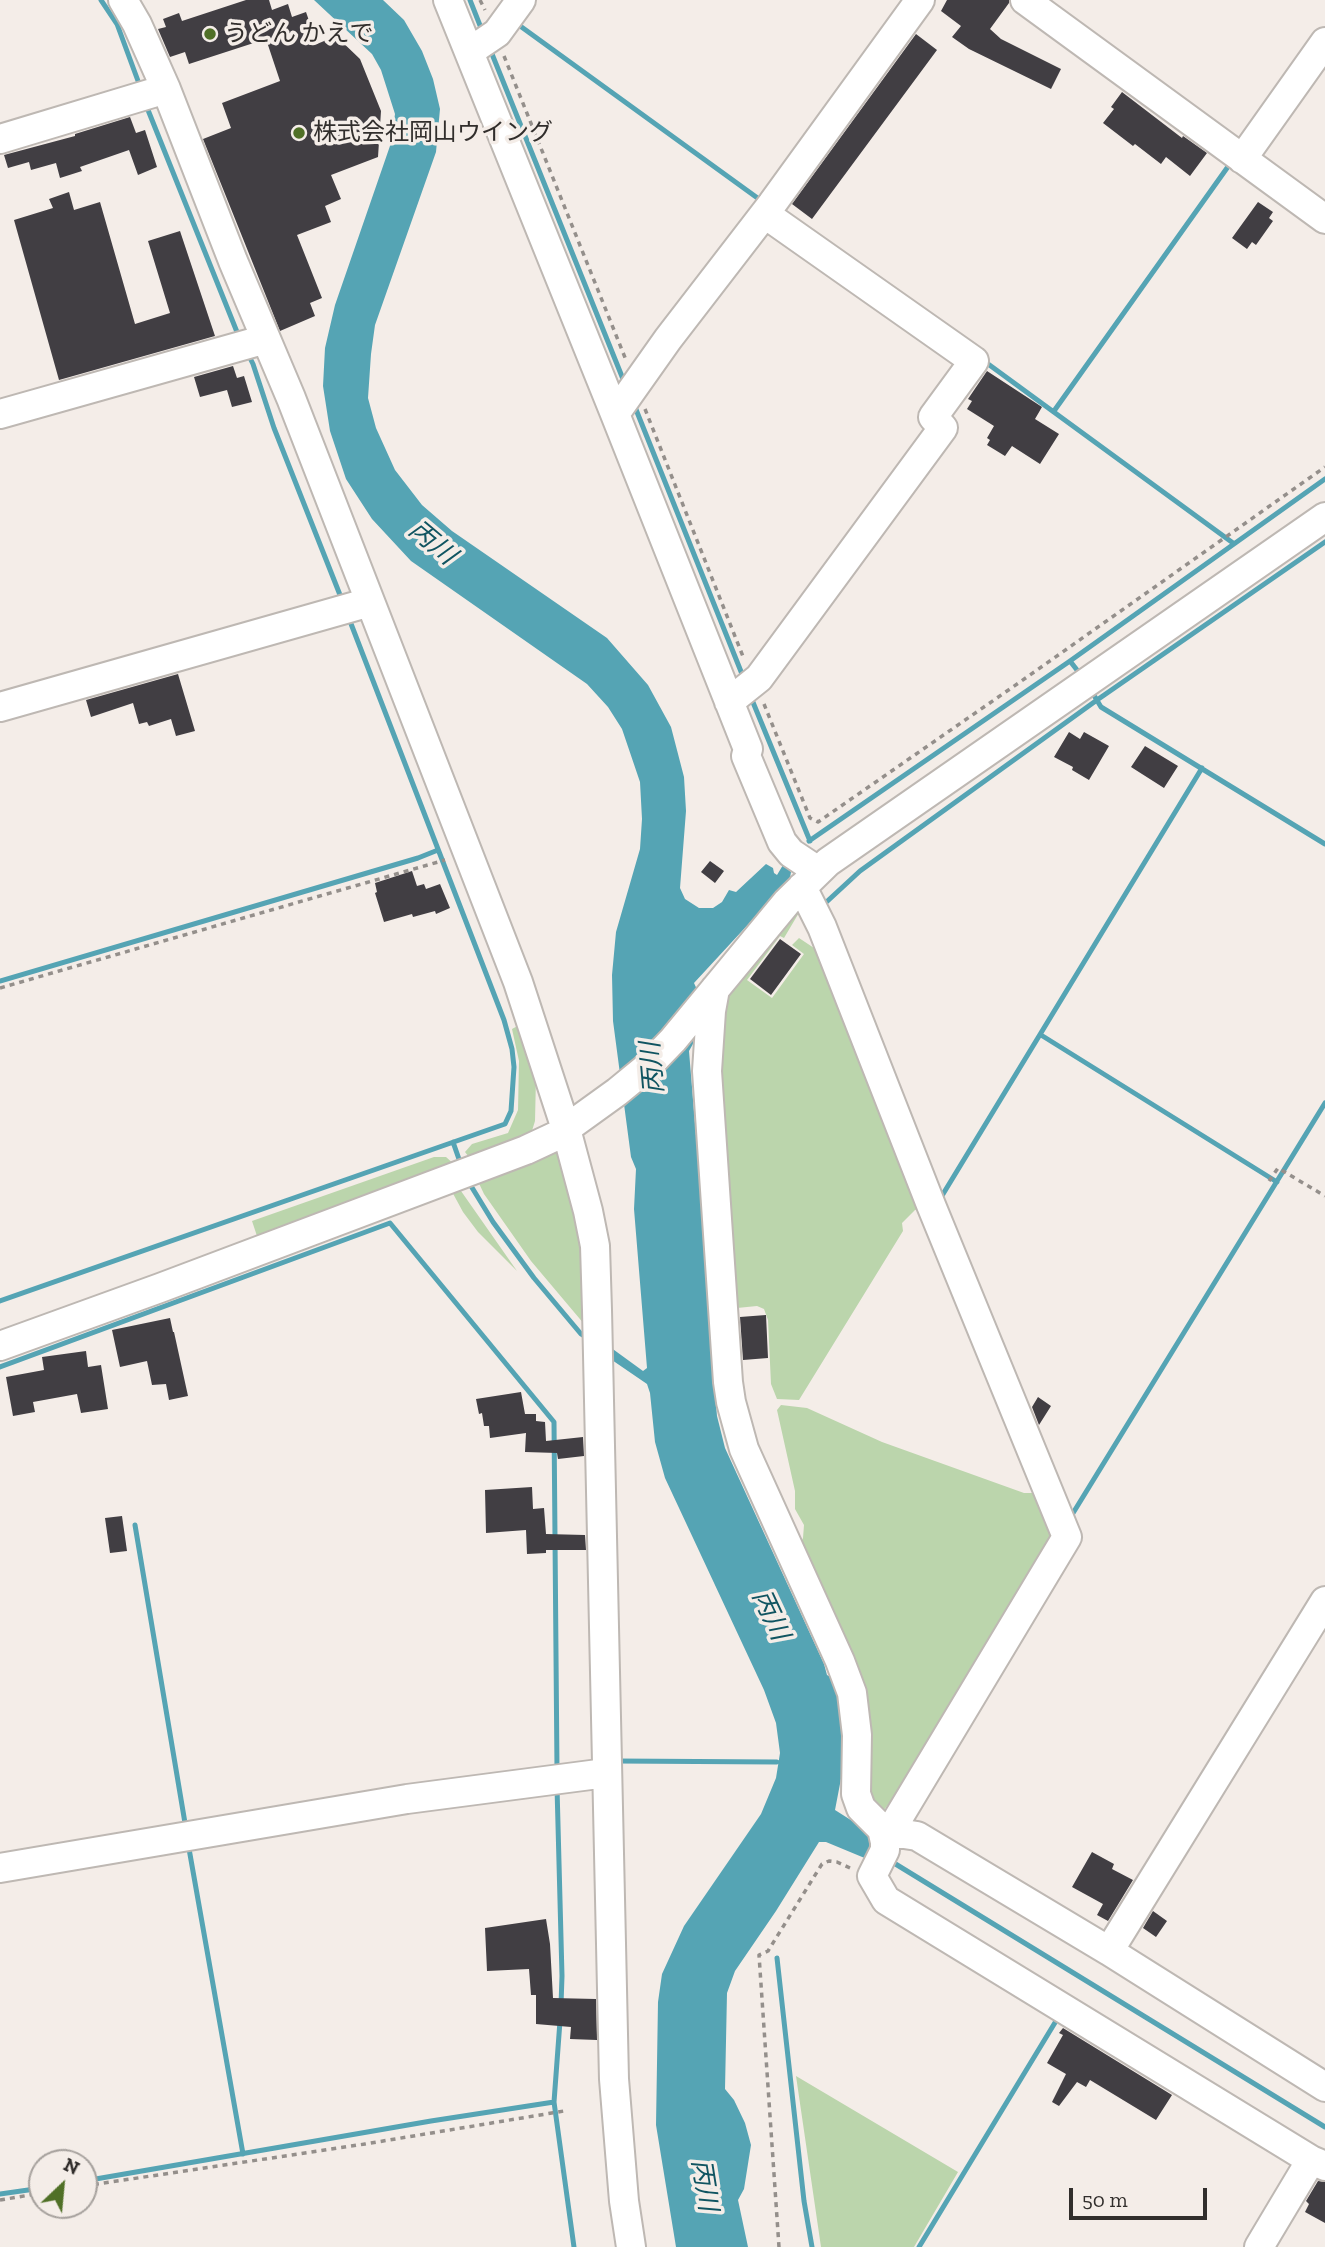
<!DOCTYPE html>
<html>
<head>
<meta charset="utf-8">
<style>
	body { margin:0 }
	#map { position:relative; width:1325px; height:2247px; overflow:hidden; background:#f4ede8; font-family:"Zilla Slab",serif }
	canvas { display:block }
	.north { position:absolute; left:28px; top:2149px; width:70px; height:70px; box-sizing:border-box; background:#f4ede8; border:2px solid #a6a19d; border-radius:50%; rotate:26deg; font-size:19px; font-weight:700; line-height:28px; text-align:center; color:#312e2c }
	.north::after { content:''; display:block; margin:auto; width:24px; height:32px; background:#507027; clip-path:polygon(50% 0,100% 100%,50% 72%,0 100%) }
	.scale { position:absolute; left:1069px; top:2188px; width:138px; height:32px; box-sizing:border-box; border:4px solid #312e2c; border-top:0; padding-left:9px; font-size:21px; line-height:24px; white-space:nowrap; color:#312e2c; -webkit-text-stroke:5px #f4ede8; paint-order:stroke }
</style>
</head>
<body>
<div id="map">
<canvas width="1325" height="2247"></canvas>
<div class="north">N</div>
<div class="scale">50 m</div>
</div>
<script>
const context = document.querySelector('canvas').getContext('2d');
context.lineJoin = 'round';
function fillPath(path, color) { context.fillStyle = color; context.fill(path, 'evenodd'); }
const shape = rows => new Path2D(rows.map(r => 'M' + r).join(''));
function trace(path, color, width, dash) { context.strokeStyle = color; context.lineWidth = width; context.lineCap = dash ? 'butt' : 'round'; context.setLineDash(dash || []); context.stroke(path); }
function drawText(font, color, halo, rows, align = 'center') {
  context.font = font + ' "Zilla Slab","Noto Sans JP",serif'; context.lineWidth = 7; context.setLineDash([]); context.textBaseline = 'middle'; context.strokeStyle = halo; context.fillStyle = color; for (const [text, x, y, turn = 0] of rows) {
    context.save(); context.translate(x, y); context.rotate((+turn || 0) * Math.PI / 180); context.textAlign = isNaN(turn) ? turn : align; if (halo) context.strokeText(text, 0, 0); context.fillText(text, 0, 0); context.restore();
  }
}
const green = shape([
	[800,902,803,906,784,938,780,936,747,980,772,998,804,954,792,945,799,938,814,948,919,1209,915,1210,902,1223,903,1231,799,1400,777,1399,771,1384,768,1320,764,1309,757,1306,737,1308,733,1305,715,1078,721,1014,733,985],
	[523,1023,536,1077,535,1121,531,1134,472,1161,465,1152,472,1144,508,1133,518,1110,519,1061,512,1029],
	[559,1149,587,1248,590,1331,531,1261,484,1194,476,1177],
	[434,1157,446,1157,456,1166,257,1236,252,1221],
	[462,1181,461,1191,517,1271,478,1232,463,1212,450,1188],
	[781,1405,807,1408,882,1442,1024,1493,1034,1493,1053,1539,916,1763,892,1800,878,1817,874,1813,864,1764,797,1550,803,1538,804,1525,795,1509,795,1491,777,1410],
	[796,2076,958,2172,914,2247,821,2247]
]);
const water = shape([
	[314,0,383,0,404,20,422,51,433,79,440,109,436,152,375,325,371,354,368,398,376,428,395,470,422,505,452,531,607,638,648,685,671,727,684,777,686,811,680,888,685,899,699,908,713,908,722,902,729,890,736,892,766,864,773,868,774,873,777,875,783,865,791,872,790,878,779,891,694,983,707,1011,698,1035,689,1051,711,1317,709,1329,717,1416,725,1448,824,1664,827,1675,834,1679,843,1720,844,1763,835,1810,876,1836,867,1859,826,1842,819,1842,776,1911,735,1971,727,1993,725,2089,734,2100,745,2123,751,2145,744,2189,738,2200,748,2247,676,2247,656,2125,658,2002,662,1974,684,1926,761,1814,776,1778,780,1753,776,1723,764,1690,665,1478,655,1442,650,1393,647,1384,609,1358,610,1347,643,1371,647,1368,634,1209,636,1169,631,1157,613,1021,612,975,616,932,640,849,642,819,640,782,622,729,608,707,587,684,411,561,372,519,346,479,330,431,323,386,325,348,335,305,391,143,395,114,381,70,372,54]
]);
const stream = shape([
	[101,0,117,24,141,89],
	[470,0,483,33],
	[516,23,763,202],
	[490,49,625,384],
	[146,105,239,337],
	[247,352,253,364,274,428,342,600],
	[984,361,1233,543],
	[633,402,744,679],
	[1054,411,1232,161],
	[1070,661,1077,670],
	[1092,692,1101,707,1325,844],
	[750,695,810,841],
	[809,841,1070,661,1325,479],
	[821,907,860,871,1097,700,1325,542],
	[0,981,418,858,438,850],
	[1041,1035,1277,1182],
	[453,1142,460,1162],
	[468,1181,493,1222,534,1278,581,1334,589,1339],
	[940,1199,1202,768],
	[0,1301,505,1124,511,1111,514,1067,512,1049,504,1020,348,616],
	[0,1367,390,1223,554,1422,557,1770],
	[1070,1518,1325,1103],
	[135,1525,186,1829],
	[616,1761,777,1762],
	[557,1787,562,1976,561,2005],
	[188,1843,243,2154],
	[889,1860,1325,2127],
	[777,1958,804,2201,812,2247],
	[560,2021,554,2102,574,2247],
	[84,2181,431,2121,554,2102],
	[0,2194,42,2188],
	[919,2247,1059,2016]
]);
const building = shape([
	[246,0,269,0,272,10,288,4,292,17,306,12,317,44,336,36,360,59,381,111,378,157,331,175,341,199,325,206,331,222,297,235,322,298,310,303,315,316,280,331,203,139,231,128,222,103,280,81,266,39,189,64,185,52,170,57,158,29,166,27,163,19,179,13,182,21],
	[947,0,1009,0,1009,3,990,29,1001,39,1061,69,1051,89,969,49,952,37,961,26,941,11],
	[916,34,937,50,812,219,792,204],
	[1122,92,1182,138,1183,136,1207,153,1190,176,1166,157,1161,164,1135,144,1133,146,1103,123,1114,109,1111,107],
	[130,117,136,133,145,130,157,167,138,175,129,150,80,167,82,171,60,178,56,163,31,170,29,162,8,168,4,155,75,136,75,134],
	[69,192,74,210,100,202,135,324,170,313,148,241,180,231,215,336,59,380,14,220,53,208,49,199],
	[1258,202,1273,212,1269,218,1273,221,1256,245,1252,242,1247,249,1232,238],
	[233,366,237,378,244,376,252,402,232,407,227,390,200,397,194,377],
	[987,371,1042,407,1035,419,1059,434,1040,464,1012,446,1005,456,987,445,990,440,987,438,994,426,967,409,972,401,968,399],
	[178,674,195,731,176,736,171,719,149,726,147,722,139,724,133,703,91,717,86,700],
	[1069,732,1080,739,1084,732,1109,746,1089,780,1072,770,1073,767,1054,757],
	[1145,746,1178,766,1164,788,1131,767],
	[710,861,724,871,715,883,701,872],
	[412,871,417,886,424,884,426,889,440,884,450,908,436,914,435,911,413,917,412,914,384,922,375,893,377,892,375,883],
	[780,939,801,954,771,995,750,979],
	[766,1315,768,1358,743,1360,740,1317],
	[170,1318,173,1332,174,1332,188,1396,169,1400,166,1384,152,1385,147,1361,120,1367,112,1330],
	[86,1351,88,1367,101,1365,108,1409,81,1413,77,1394,33,1402,35,1412,13,1416,6,1377,44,1370,42,1357],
	[521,1392,525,1414,536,1414,536,1421,545,1422,546,1441,583,1437,584,1456,558,1459,557,1453,525,1452,526,1433,490,1438,489,1426,484,1426,482,1413,479,1414,476,1399],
	[1038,1397,1051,1406,1039,1425,1032,1407],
	[532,1487,533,1509,544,1508,546,1534,585,1535,586,1550,546,1550,546,1553,527,1554,526,1530,486,1533,485,1490],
	[122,1516,127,1551,110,1553,105,1518],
	[1092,1852,1114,1864,1112,1869,1133,1880,1108,1921,1097,1915,1103,1904,1072,1887],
	[1153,1911,1167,1921,1156,1937,1143,1928],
	[546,1919,550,1944,553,1998,596,1999,597,2040,570,2039,571,2027,536,2024,536,1995,531,1995,529,1969,487,1971,485,1928],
	[1063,2028,1172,2095,1156,2120,1090,2080,1086,2087,1077,2082,1059,2106,1052,2102,1066,2074,1047,2063,1063,2035,1059,2033],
	[1318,2181,1325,2182,1325,2223,1305,2212,1309,2204,1306,2201]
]);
const path = shape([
	[480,0,485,10],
	[504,56,626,360],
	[645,409,744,659],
	[764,704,810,818,818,822,1020,682,1325,467],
	[0,988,445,860],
	[1269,1181,1278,1168,1325,1196],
	[84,2186,365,2144,564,2111],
	[0,2200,42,2193],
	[779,2247,759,1955,768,1951,822,1864,829,1861,837,1862,850,1868]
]);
const minor = shape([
	[123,0,137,24,166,89,233,261,291,398,518,982,566,1129,588,1211,595,1246,597,1310,614,2079,624,2201,631,2247],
	[448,0,615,414,748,749,746,756,782,842,791,853,818,871],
	[1025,0,1325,219],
	[469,52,497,33,521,0],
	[0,139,166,89],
	[1242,159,1325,42],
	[0,414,266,339],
	[615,414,668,339,772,204,920,0],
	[729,702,759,678,943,428,933,417,974,361,765,214],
	[0,707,370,602],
	[802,887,822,927,931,1205,1067,1537,897,1820,896,1834],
	[715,989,711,1011,707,1071,728,1382,731,1402,744,1449,840,1661,852,1693,857,1735,856,1794,861,1808,882,1829,885,1842,885,1850,872,1876,886,1900,1311,2160,1325,2166],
	[0,1346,160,1288,526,1150,556,1136,617,1092,645,1069,673,1040,787,902,828,862,1325,517],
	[884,1834,904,1834,917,1836,1109,1951,1325,1601],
	[0,1868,407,1799,606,1773],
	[1109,1951,1325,2087],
	[1259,2247,1311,2160]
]);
const markers = [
	[210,34,7,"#507027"],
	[299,133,7,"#507027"]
];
const poiNames = [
	["うどん かえで",224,34],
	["株式会社岡山ウイング",313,133]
];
const waterNames = [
	["丙川",432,543,40],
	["丙川",653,1068,-95],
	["丙川",770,1615,65],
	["丙川",704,2185,81]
];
fillPath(green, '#bbd5ac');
fillPath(water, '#55a4b4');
trace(stream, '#55a4b4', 5);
fillPath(building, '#413e43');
trace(minor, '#beb8b3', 32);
trace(path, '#948f8b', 3.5, [5, 5]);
trace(minor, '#fff', 28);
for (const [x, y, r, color] of markers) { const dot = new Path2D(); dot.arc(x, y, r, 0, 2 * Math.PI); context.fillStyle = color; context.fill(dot); trace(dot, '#f4ede8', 2.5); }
drawText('24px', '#312e2c', '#f4ede8', poiNames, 'left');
drawText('italic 26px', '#105461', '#f4ede8', waterNames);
</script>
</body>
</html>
